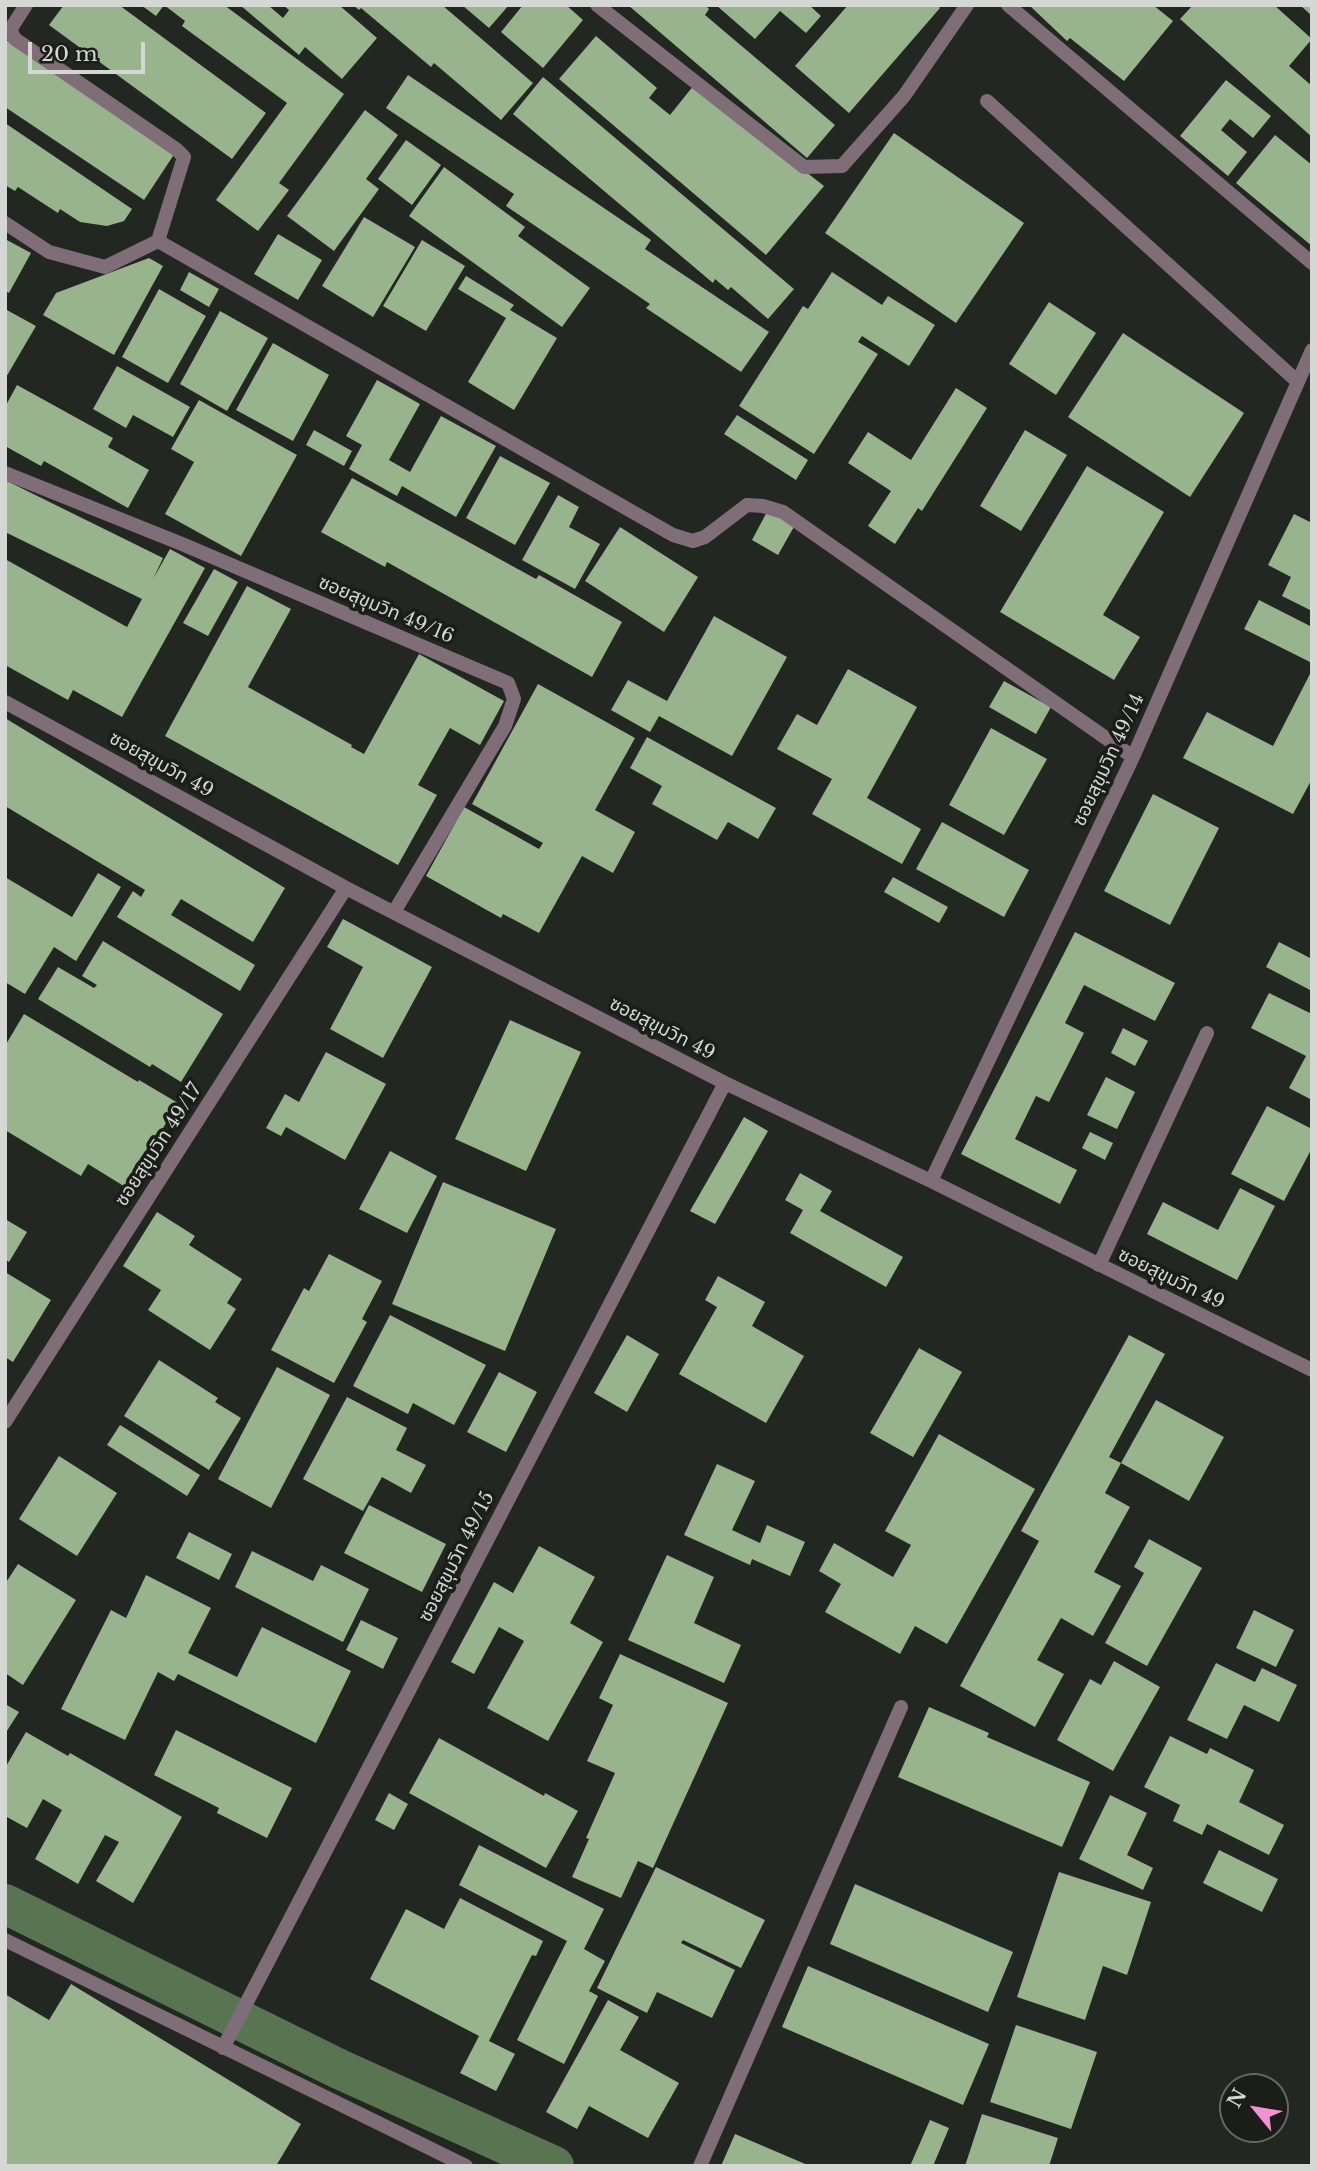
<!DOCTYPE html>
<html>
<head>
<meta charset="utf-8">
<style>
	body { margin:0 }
	#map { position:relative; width:1317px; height:2171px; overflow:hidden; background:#232722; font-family:"Libre Baskerville",serif }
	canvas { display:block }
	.frame { position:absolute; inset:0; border:7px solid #d4d7d3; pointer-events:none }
	.north { position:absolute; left:1219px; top:2073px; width:70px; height:70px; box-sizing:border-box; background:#1a1d18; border:2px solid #646763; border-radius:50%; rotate:300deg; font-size:19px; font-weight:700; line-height:28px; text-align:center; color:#d4d7d3 }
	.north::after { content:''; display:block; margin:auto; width:24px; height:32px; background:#f591d2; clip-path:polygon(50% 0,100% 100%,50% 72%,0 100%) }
	.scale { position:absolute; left:28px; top:42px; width:117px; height:32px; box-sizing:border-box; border:4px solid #d4d7d3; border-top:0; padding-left:9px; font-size:21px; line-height:24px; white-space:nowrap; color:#d4d7d3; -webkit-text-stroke:5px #1a1d18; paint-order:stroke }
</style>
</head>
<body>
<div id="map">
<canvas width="1317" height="2171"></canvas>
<div class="frame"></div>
<div class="north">N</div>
<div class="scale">20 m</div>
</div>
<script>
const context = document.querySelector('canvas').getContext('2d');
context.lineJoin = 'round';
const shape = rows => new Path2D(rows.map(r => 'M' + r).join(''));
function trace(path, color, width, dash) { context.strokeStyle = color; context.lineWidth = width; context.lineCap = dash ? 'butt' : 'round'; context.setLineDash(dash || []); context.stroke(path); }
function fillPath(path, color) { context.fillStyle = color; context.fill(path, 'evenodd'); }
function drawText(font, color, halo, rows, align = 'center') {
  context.font = font + ' "Libre Baskerville","Noto Sans Thai",serif'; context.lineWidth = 7; context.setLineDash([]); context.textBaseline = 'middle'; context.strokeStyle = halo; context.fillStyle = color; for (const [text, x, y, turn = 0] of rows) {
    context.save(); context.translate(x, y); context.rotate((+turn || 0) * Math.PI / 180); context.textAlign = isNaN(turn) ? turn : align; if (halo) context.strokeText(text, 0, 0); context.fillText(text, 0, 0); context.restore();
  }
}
const canal = shape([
	[5,1904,339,2069,554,2166]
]);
const building = shape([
	[64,5,119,5,266,113,232,159,49,25],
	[141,5,164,5,156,16],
	[164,5,224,5,344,94,279,183,289,190,258,231,216,200,287,103,182,26,185,21],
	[240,5,268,5,283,18,289,10,283,5,339,5,377,38,342,79,305,47,299,55],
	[353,5,442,5,533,83,501,120,434,63,431,67,361,8,359,10],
	[462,5,509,5,489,28],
	[523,5,566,5,583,20,543,68,501,32],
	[628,5,705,5,709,9,705,15,835,125,807,158],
	[716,5,809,5,821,16,806,33,780,11,755,39],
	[848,5,937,5,940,8,849,113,795,66],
	[1029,5,1153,5,1173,21,1124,81,1070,38,1067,41],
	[1193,5,1274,5,1312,39,1289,66,1312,86,1312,137,1180,19],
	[1300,5,1312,5,1312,16],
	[596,36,657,88,649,98,670,115,694,85,824,186,766,255,559,79],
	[5,39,175,153,144,200,5,107],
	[408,75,651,240,645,249,769,332,741,372,646,308,650,304,506,206,514,194,386,108],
	[543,77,794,289,768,319,731,287,728,290,715,279,713,283,513,114],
	[1226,80,1271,116,1253,138,1230,119,1221,130,1247,152,1228,176,1180,136],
	[365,110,398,135,366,179,379,189,334,251,287,216],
	[5,123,132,209,124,221,107,226,80,222,60,209,58,213,18,187,15,191,5,185],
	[894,133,1024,223,956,323,825,233],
	[1275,135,1312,165,1312,246,1236,183],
	[406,140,441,165,412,205,378,179],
	[444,167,525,227,518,236,590,288,562,327,409,216],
	[364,217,415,247,373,317,322,286],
	[278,234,322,260,298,300,254,274],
	[5,239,31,253,9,293,5,291],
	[422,240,465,266,426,331,383,306],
	[149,258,163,266,114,355,43,315,56,293],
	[189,272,219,289,209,307,180,290],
	[832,272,882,305,888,296,935,325,909,366,862,336,858,342,878,354,814,454,739,406,803,306,808,309],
	[466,276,514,305,510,310,557,338,514,410,468,382,506,318,458,289],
	[159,289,206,316,168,383,122,357],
	[1049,302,1096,333,1056,395,1009,364],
	[5,309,36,326,5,379],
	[220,311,268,338,227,411,180,384],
	[1123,333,1244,413,1190,497,1068,417],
	[273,343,329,375,293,441,236,410],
	[117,366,190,407,173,437,133,415,126,428,93,409],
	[377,380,420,404,389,460,410,472,441,416,496,446,456,517,402,486,397,496,349,469,362,445,346,436],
	[17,385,113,438,108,447,149,470,128,508,44,461,41,466,5,446,5,407],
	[956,388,987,408,922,511,918,508,895,544,868,526,891,491,848,463,868,432,911,460],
	[199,400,297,455,241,556,165,514,194,462,171,449],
	[737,415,808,460,796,480,724,434],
	[314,430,352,451,344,466,306,445],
	[1025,430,1067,455,1021,531,980,506],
	[500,456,550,483,515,545,466,518],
	[1087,466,1164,512,1103,615,1140,637,1114,680,1000,612],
	[352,478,536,579,539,575,622,622,592,677,387,562,385,567,321,532],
	[7,481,163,558,153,579,170,549,205,568,122,717,73,690,68,700,5,665,5,559,127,627,142,599,5,532],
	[558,495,579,507,569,527,600,544,575,589,522,560],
	[768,510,795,525,778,555,752,540],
	[1294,514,1312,523,1312,611,1282,596,1291,577,1268,565],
	[620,527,698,577,664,632,585,581],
	[214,569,238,582,208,636,183,623],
	[247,586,291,609,248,687,352,745,351,747,364,754,419,654,504,701,480,745,450,728,418,785,437,795,398,865,165,736],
	[1259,600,1312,627,1312,663,1244,629],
	[714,616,787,657,732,756,659,716,650,732,611,710,628,680,667,701],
	[848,669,917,707,867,798,921,829,902,864,812,814,832,779,777,749,797,714,817,725],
	[1312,670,1312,779,1293,814,1183,758,1207,712,1273,746],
	[1004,681,1051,707,1036,734,989,707],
	[538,684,635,738,595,810,635,832,613,873,582,856,539,933,503,914,501,918,426,876,464,807,539,849,543,843,472,804],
	[5,718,285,888,253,942,181,899,171,915,255,965,240,991,117,917,133,891,141,897,145,890,5,806],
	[991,728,1047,759,1004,835,949,805],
	[647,737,776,808,758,839,728,822,717,840,652,804,662,786,630,768],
	[1153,794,1219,828,1170,925,1104,891],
	[942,822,1029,870,1004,917,916,869],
	[98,873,121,887,76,961,54,947,25,994,5,982,5,877,72,917],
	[893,877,948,907,939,923,884,892],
	[343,919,432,967,383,1058,330,1029,363,967,327,947],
	[1075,932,1175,983,1155,1021,1084,985,1065,1023,1084,1033,1049,1102,1036,1096,1015,1139,1077,1170,1060,1204,961,1154],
	[103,941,223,1014,181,1082,152,1064,150,1067,38,999,58,967,94,988,97,985,82,976],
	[1279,942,1312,959,1312,991,1266,967],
	[1269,993,1312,1014,1312,1100,1289,1088,1306,1056,1251,1028],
	[24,1014,138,1082,139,1080,178,1103,127,1188,88,1164,81,1176,5,1130,5,1046],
	[510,1020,581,1052,526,1171,455,1139],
	[1123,1028,1148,1041,1135,1066,1111,1053],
	[326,1052,386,1084,345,1160,286,1127,281,1136,266,1128,285,1094,299,1102],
	[1106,1077,1135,1092,1117,1129,1087,1115],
	[1267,1106,1312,1129,1312,1148,1284,1201,1231,1174],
	[744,1117,768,1131,715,1224,690,1211],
	[1090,1132,1113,1143,1105,1160,1082,1148],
	[390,1151,437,1176,407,1233,359,1209],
	[800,1173,832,1191,820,1211,903,1257,886,1287,790,1233,803,1210,785,1200],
	[443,1182,556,1229,505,1351,392,1304],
	[1240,1188,1275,1206,1237,1280,1147,1234,1163,1202,1218,1230],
	[157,1212,195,1236,189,1245,242,1279,227,1303,236,1309,210,1350,148,1310,161,1290,123,1266],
	[5,1219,27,1232,9,1262,5,1259],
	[329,1254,382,1281,362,1319,367,1322,334,1383,271,1350,304,1288,309,1291],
	[5,1272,51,1300,13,1362,5,1357],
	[718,1276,765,1302,752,1326,804,1356,766,1423,679,1374,717,1307,705,1300],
	[390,1315,486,1365,454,1425,413,1403,408,1414,353,1386],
	[627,1335,659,1354,627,1412,594,1393],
	[1129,1335,1165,1354,1109,1457,1121,1463,1105,1493,1130,1507,1094,1572,1121,1586,1093,1636,1061,1618,1037,1660,1064,1674,1035,1727,960,1686,1039,1541,1021,1531],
	[919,1348,962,1372,913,1457,870,1433],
	[159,1360,218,1398,215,1402,241,1418,209,1470,124,1416],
	[277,1367,330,1395,271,1508,218,1479],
	[499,1372,537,1392,506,1452,467,1432],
	[347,1397,407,1428,396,1450,426,1465,411,1493,382,1477,363,1511,303,1479],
	[1156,1400,1224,1437,1189,1501,1121,1463],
	[120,1425,200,1475,187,1496,107,1445],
	[939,1434,1035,1489,947,1644,915,1626,900,1654,825,1612,841,1584,819,1571,834,1543,893,1577,911,1545,885,1531],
	[59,1456,117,1493,77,1556,19,1519],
	[717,1464,755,1481,732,1530,760,1543,767,1525,805,1542,790,1576,752,1559,750,1565,684,1535],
	[369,1505,446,1544,422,1592,344,1553],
	[189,1532,232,1554,219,1580,176,1558],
	[1149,1539,1202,1568,1147,1666,1105,1643,1144,1573,1134,1567],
	[539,1546,595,1577,570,1623,603,1642,548,1741,487,1708,524,1641,499,1627,474,1674,451,1662,494,1582,513,1593],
	[252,1551,313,1581,321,1565,369,1589,343,1642,235,1587],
	[667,1555,714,1577,694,1623,741,1645,724,1683,628,1640],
	[18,1564,76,1600,23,1685,5,1673,5,1584],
	[146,1575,211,1608,188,1653,237,1677,262,1627,351,1671,316,1743,178,1674,174,1681,158,1672,125,1740,61,1709,111,1610,126,1618],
	[1254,1610,1294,1630,1276,1667,1236,1648],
	[361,1620,398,1638,383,1669,346,1650],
	[620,1654,728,1703,653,1868,638,1861,621,1898,572,1877,589,1839,586,1838,615,1773,587,1761,613,1705,599,1698],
	[1114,1661,1160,1687,1113,1771,1057,1740,1090,1679,1101,1685],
	[1216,1663,1255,1682,1262,1668,1297,1685,1279,1722,1244,1705,1227,1739,1187,1720],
	[5,1704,19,1712,5,1734],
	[929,1707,989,1733,987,1737,1090,1782,1062,1847,898,1777],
	[176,1730,292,1788,267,1838,217,1813,219,1808,154,1775],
	[26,1732,68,1756,70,1753,182,1817,133,1903,96,1881,119,1842,105,1835,78,1884,35,1859,62,1810,43,1799,27,1828,5,1816,5,1768],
	[1170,1736,1207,1754,1210,1748,1254,1770,1239,1802,1284,1825,1269,1855,1207,1824,1202,1835,1173,1821,1180,1805,1144,1787],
	[439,1738,544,1796,545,1793,578,1811,546,1868,409,1793],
	[389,1793,408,1804,394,1830,375,1820],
	[1110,1795,1147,1813,1127,1855,1153,1868,1143,1890,1079,1859],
	[479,1845,604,1909,584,1949,605,1961,589,1991,598,1996,564,2064,517,2040,567,1941,459,1885],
	[1219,1850,1278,1879,1262,1912,1203,1883],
	[656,1867,765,1920,741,1968,683,1940,681,1943,735,1970,712,2018,657,1992,647,2013,597,1988],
	[1059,1872,1151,1902,1127,1975,1103,1966,1085,2020,1017,1997],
	[855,1884,1013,1952,988,2012,830,1944],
	[460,1898,543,1941,536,1956,532,1955,489,2041,515,2054,496,2091,460,2073,479,2036,370,1979,406,1909,444,1929],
	[808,1966,989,2044,963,2105,782,2027],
	[71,1984,301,2124,276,2166,5,2166,5,1994,49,2020],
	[608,2000,639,2017,620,2050,679,2083,648,2138,589,2106,577,2129,546,2112],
	[1016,2025,1097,2052,1071,2129,990,2102],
	[982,2114,1058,2138,1049,2166,965,2166],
	[930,2120,949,2128,933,2166,910,2166],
	[735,2134,810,2166,721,2166]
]);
const street = shape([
	[26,5,10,30,15,39,176,149,184,157,158,241],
	[597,5,804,167,842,166,904,96,967,5],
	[1008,5,1312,263],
	[987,101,1298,382],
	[5,223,49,252,105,267,158,241,673,535,693,541,705,537,747,505,763,506,783,512,1133,757],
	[5,473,182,544,508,683,514,699,505,726,394,912],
	[5,702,346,888,725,1083,931,1181,1312,1370],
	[931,1181,1133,757,1312,350],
	[1099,1265,1207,1033],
	[5,1422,346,888],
	[5,1940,466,2166],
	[223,2048,725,1083],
	[700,2166,901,1707]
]);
const streetNames = [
	["ซอยสุขุมวิท 49/16",386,610,23],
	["ซอยสุขุมวิท 49/14",1109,760,-65],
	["ซอยสุขุมวิท 49",161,765,29],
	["ซอยสุขุมวิท 49",662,1029,27],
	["ซอยสุขุมวิท 49/17",159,1145,-57],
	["ซอยสุขุมวิท 49",1171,1279,26],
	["ซอยสุขุมวิท 49/15",457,1557,-63]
];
trace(canal, '#597450', 40);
fillPath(building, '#97b48d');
trace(street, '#7f6d78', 14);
drawText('19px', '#d4d7d3', '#1a1d18', streetNames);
</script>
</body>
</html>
